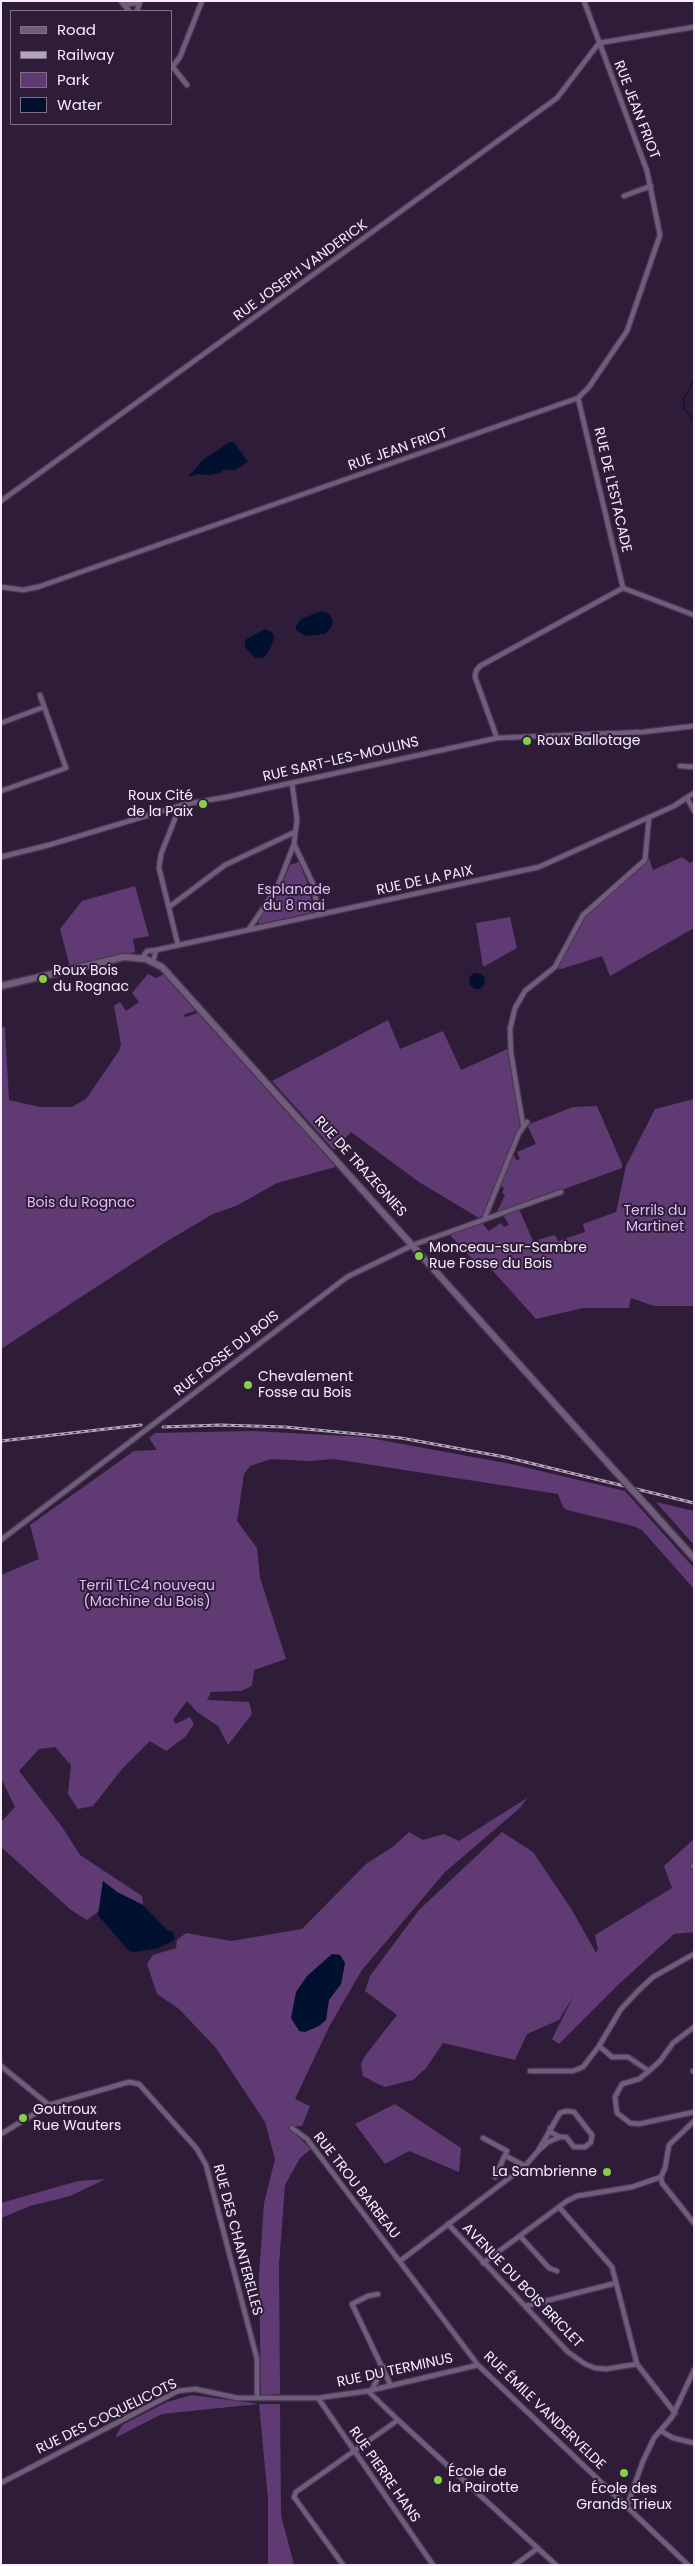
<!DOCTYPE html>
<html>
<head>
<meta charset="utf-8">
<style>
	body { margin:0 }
	#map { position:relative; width:695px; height:2566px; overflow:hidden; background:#2f1c39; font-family:Poppins,sans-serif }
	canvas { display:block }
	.frame { position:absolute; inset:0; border:2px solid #f7edfd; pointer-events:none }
	.legend { position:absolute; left:10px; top:10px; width:162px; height:115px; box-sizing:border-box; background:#2f1c39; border:1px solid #7f7087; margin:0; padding:6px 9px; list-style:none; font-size:15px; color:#f7edfd }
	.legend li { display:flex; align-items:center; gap:10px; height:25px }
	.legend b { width:25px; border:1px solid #7f7087 }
</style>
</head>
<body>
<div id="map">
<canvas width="695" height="2566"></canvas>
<div class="frame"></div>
<ul class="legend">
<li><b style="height:6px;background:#715c7d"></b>Road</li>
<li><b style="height:6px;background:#b3a6bb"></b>Railway</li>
<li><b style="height:14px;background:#603b73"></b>Park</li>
<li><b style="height:14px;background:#00102e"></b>Water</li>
</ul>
</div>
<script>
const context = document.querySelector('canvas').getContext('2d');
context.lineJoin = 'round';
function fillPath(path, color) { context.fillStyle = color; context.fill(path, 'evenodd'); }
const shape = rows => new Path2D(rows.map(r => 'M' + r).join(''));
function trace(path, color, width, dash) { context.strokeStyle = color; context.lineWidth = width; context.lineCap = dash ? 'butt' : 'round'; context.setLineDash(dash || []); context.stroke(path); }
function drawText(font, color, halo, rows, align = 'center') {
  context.font = font + ' Poppins,sans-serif'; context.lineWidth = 4; context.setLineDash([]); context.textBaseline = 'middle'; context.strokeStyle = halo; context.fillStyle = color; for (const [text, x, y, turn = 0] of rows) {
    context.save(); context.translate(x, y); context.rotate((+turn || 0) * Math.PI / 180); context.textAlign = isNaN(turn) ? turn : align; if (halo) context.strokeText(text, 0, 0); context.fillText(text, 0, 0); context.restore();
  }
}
const green = shape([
	[682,857,690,863,694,861,694,928,610,976,602,956,561,969,555,968,586,913,647,862,649,858,653,870],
	[299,862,307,882,314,912,259,924,258,919,278,894,290,865],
	[135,886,149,936,133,939,135,952,70,967,60,929,82,901],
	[510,917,517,948,483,967,476,923],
	[148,974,156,978,165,974,197,1010,183,1015,186,1017,200,1012,339,1166,277,1183,236,1206,213,1214,164,1243,1,1349,1,1028,5,1027,9,1100,40,1107,72,1107,86,1099,119,1051,121,1044,114,1006,120,1002,126,1011,139,1002,132,993],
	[388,1020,400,1049,443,1031,461,1070,510,1048,521,1123,485,1214,479,1218,419,1182,351,1132,334,1150,272,1081],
	[694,1099,694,1306,654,1306,631,1298,629,1308,583,1308,536,1319,484,1261,476,1263,449,1234,481,1222,489,1231,501,1223,504,1227,509,1225,503,1215,519,1209,533,1241,555,1235,558,1241,585,1232,583,1224,616,1212,626,1166,655,1109],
	[597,1106,622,1164,622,1168,496,1214,505,1195,502,1193,504,1188,501,1186,513,1153,516,1160,520,1159,517,1152,536,1144,527,1125,573,1107],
	[253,1431,364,1437,511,1464,625,1491,694,1568,694,1589,642,1530,633,1526,567,1510,563,1507,558,1494,334,1459,309,1461,271,1459,250,1466,244,1474,237,1521,257,1548,260,1578,286,1659,254,1670,252,1686,241,1691,211,1692,207,1700,249,1702,252,1714,228,1745,218,1726,197,1712,187,1701,173,1720,176,1724,190,1717,194,1724,185,1737,166,1751,150,1741,122,1769,93,1806,78,1809,68,1794,71,1765,55,1747,39,1749,19,1771,62,1827,80,1855,142,1896,143,1905,117,1892,103,1881,99,1911,87,1920,71,1910,1,1847,1,1822,15,1807,1,1778,1,1575,39,1559,30,1525,134,1451,157,1450,149,1438,155,1433],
	[656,1502,694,1511,694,1545],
	[527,1798,521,1807,445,1872,362,1970,330,2025,295,2099,310,2106,302,2126,288,2127,311,2149,300,2158,285,2185,279,2265,280,2394,261,2396,259,2276,264,2203,275,2159,265,2122,216,2048,179,2009,157,1994,147,1964,153,1955,176,1948,177,1940,186,1933,231,1941,302,1929,366,1864,394,1846,409,1832,423,1840,444,1834,459,1841],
	[502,1832,533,1852,572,1910,596,1953,598,1949,595,1935,672,1888,664,1866,694,1839,694,1932,674,1934,620,1983,559,2044,552,2039,574,1995,559,2020,527,2034,515,2060,443,2043,426,2068,413,2080,385,2087,378,2084,363,2076,361,2064,365,2056,397,2015,365,1991,370,1976,419,1910],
	[395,2104,461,2148,459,2172,409,2151,385,2164,355,2124],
	[106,2179,70,2196,30,2206,1,2218,1,2203,78,2181],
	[192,2395,259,2404,280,2404,281,2515,294,2565,268,2565,268,2499,259,2404,162,2414,115,2438,122,2425,167,2402]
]);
const water = shape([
	[230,442,234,442,248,462,235,470,222,470,221,473,208,475,197,474,188,477,204,459],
	[322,611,330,615,333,621,331,628,325,634,306,636,296,630,296,626,301,619],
	[265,629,272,632,274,637,271,647,267,654,262,658,255,658,245,647,245,640],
	'469 981a8 8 0 1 1 16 0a8 8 0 1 1-16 0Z',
	[103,1881,117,1892,143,1905,167,1930,173,1932,175,1938,173,1941,155,1949,133,1952,128,1950,98,1915],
	[332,1954,340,1955,345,1963,341,1984,329,2000,326,2020,319,2026,305,2032,299,2031,291,2018,296,1992,307,1976]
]);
const stream = shape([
	[694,380,684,399,684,408,694,422]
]);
const minor = shape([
	[121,1,129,11],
	[124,5,140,2],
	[137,11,140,1],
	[599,43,694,27],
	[172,66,187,85],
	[173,66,180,57,202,1],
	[624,196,651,186],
	[578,398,623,588],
	[1,501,557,98,599,43],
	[1,587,23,590,38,587,578,398,589,387,627,331,660,235,647,171,584,1],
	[1,723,44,707],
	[497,738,475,677,476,671,480,666,623,588,694,615],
	[680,766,694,767],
	[292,783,297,819,294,844,313,884,319,915],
	[1,791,66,768,40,695],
	[687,798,694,811],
	[1,857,49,845,186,804,227,797,497,738,643,732,694,726],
	[169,907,225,865,295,832],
	[249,929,277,888,294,844],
	[178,945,159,868,161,854,180,806],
	[156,950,539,867,674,806,694,793],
	[142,958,147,951,156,950,153,962],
	[523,1125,511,1053,510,1029,515,1008,525,991,555,967,583,915,645,860,649,818],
	[485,1217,519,1133,527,1122],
	[1,1540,347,1277,413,1245,561,1192],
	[693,1866,694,1866],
	[694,2027,673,2043,660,2061,649,2071,639,2079,622,2084,615,2097,617,2113,630,2123,639,2124,694,2112],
	[1,2066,49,2105],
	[530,2071,573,2071,583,2067,599,2046],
	[649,2071,628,2057,612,2057,599,2046,621,2009,639,1990,653,1977,694,1954],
	[693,2071,694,2071],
	[292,2128,307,2139,478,2365,688,2565],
	[550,2128,552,2133,560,2137],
	[1,2134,49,2105,129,2082,139,2084,197,2149,206,2165,257,2359,257,2398],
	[483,2138,507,2151,495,2177],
	[506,2156,525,2166],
	[661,2177,665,2168,669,2145,694,2121],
	[661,2177,662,2183,694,2223],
	[559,2207,612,2267,637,2364],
	[448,2224,568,2352,585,2364,595,2368,606,2369,637,2364,675,2413],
	[520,2236,549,2268,557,2271],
	[400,2261,525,2166,538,2151,560,2113,566,2111,574,2112,592,2135,591,2142,585,2147,574,2147,566,2137,560,2137,548,2142,538,2151],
	[483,2263,567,2201,577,2196,632,2187,661,2177],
	[378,2294,368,2296,352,2304,391,2386],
	[526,2306,616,2283],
	[368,2391,398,2420],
	[371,2391,384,2367],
	[318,2398,433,2565],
	[661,2431,673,2438,694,2443],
	[1,2483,178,2391,195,2389,238,2398,318,2398,368,2391,478,2365],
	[627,2506,643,2461,654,2438,672,2417,694,2370],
	[343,2565,294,2497,296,2492,398,2420,556,2565],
	[515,2565,538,2548]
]);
const secondary = shape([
	[1,986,124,957,146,959,162,967,615,1471],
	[648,1507,694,1558]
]);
const rail = shape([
	[163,1427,220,1425,285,1427,401,1438,505,1457,694,1503],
	[1,1441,141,1425]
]);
const secondaryBridge = shape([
	[615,1471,648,1507]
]);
const markers = [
	[527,741,5,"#87cf4a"],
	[203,804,5,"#87cf4a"],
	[43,979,5,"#87cf4a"],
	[419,1256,5,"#87cf4a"],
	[248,1385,5,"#87cf4a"],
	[23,2118,5,"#87cf4a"],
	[607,2172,5,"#87cf4a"],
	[624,2473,5,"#87cf4a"],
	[438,2480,5,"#87cf4a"]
];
const streetNames = [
	["RUE JEAN FRIOT",636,110,69],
	["RUE JOSEPH VANDERICK",301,271,-36],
	["RUE JEAN FRIOT",398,450,-19],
	["RUE DE L'ESTACADE",612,490,77],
	["RUE SART-LES-MOULINS",341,760,-13],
	["RUE DE LA PAIX",425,881,-12],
	["RUE DE TRAZEGNIES",360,1167,48],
	["RUE FOSSE DU BOIS",227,1354,-38],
	["RUE TROU BARBEAU",356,2186,52],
	["RUE DES CHANTERELLES",237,2240,75],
	["AVENUE DU BOIS BRICLET",522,2286,46],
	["RUE DU TERMINUS",395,2371,-12],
	["RUE ÉMILE VANDERVELDE",544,2411,44],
	["RUE DES COQUELICOTS",107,2417,-26],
	["RUE PIERRE HANS",384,2475,55]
];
const poiNames = [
	["Roux Ballotage",537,741],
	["Roux Cité",193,796,"right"],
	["de la Paix",193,812,"right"],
	["Roux Bois",53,971],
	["du Rognac",53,987],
	["Monceau-sur-Sambre",429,1248],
	["Rue Fosse du Bois",429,1264],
	["Chevalement",258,1377],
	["Fosse au Bois",258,1393],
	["Goutroux",33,2110],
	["Rue Wauters",33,2126],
	["La Sambrienne",597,2172,"right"],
	["École de",448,2472],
	["la Pairotte",448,2488],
	["École des",624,2489,"center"],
	["Grands Trieux",624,2505,"center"]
];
const parkNames = [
	["Esplanade",294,890],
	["du 8 mai",294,906],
	["Bois du Rognac",81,1203],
	["Terrils du",655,1211],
	["Martinet",655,1227],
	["Terril TLC4 nouveau",147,1586],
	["(Machine du Bois)",147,1602]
];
fillPath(green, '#603b73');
fillPath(water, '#00102e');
trace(stream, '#00102e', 1);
trace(minor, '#483850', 7);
trace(secondary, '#483850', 9);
trace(minor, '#715c7d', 4.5);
trace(secondary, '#715c7d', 6);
trace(rail, '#b3a6bb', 3);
trace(rail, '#2f1c39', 1, [4]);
trace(secondaryBridge, '#483850', 9, []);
trace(secondaryBridge, '#715c7d', 6);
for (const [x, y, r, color] of markers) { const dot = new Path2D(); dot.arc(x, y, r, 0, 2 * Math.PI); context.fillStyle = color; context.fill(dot); trace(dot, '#2f1c39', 2); }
drawText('14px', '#f7edfd', '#2f1c39', streetNames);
drawText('14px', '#f7edfd', '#2f1c39', poiNames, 'left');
drawText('14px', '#e1bdf6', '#2f1c39', parkNames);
</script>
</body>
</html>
